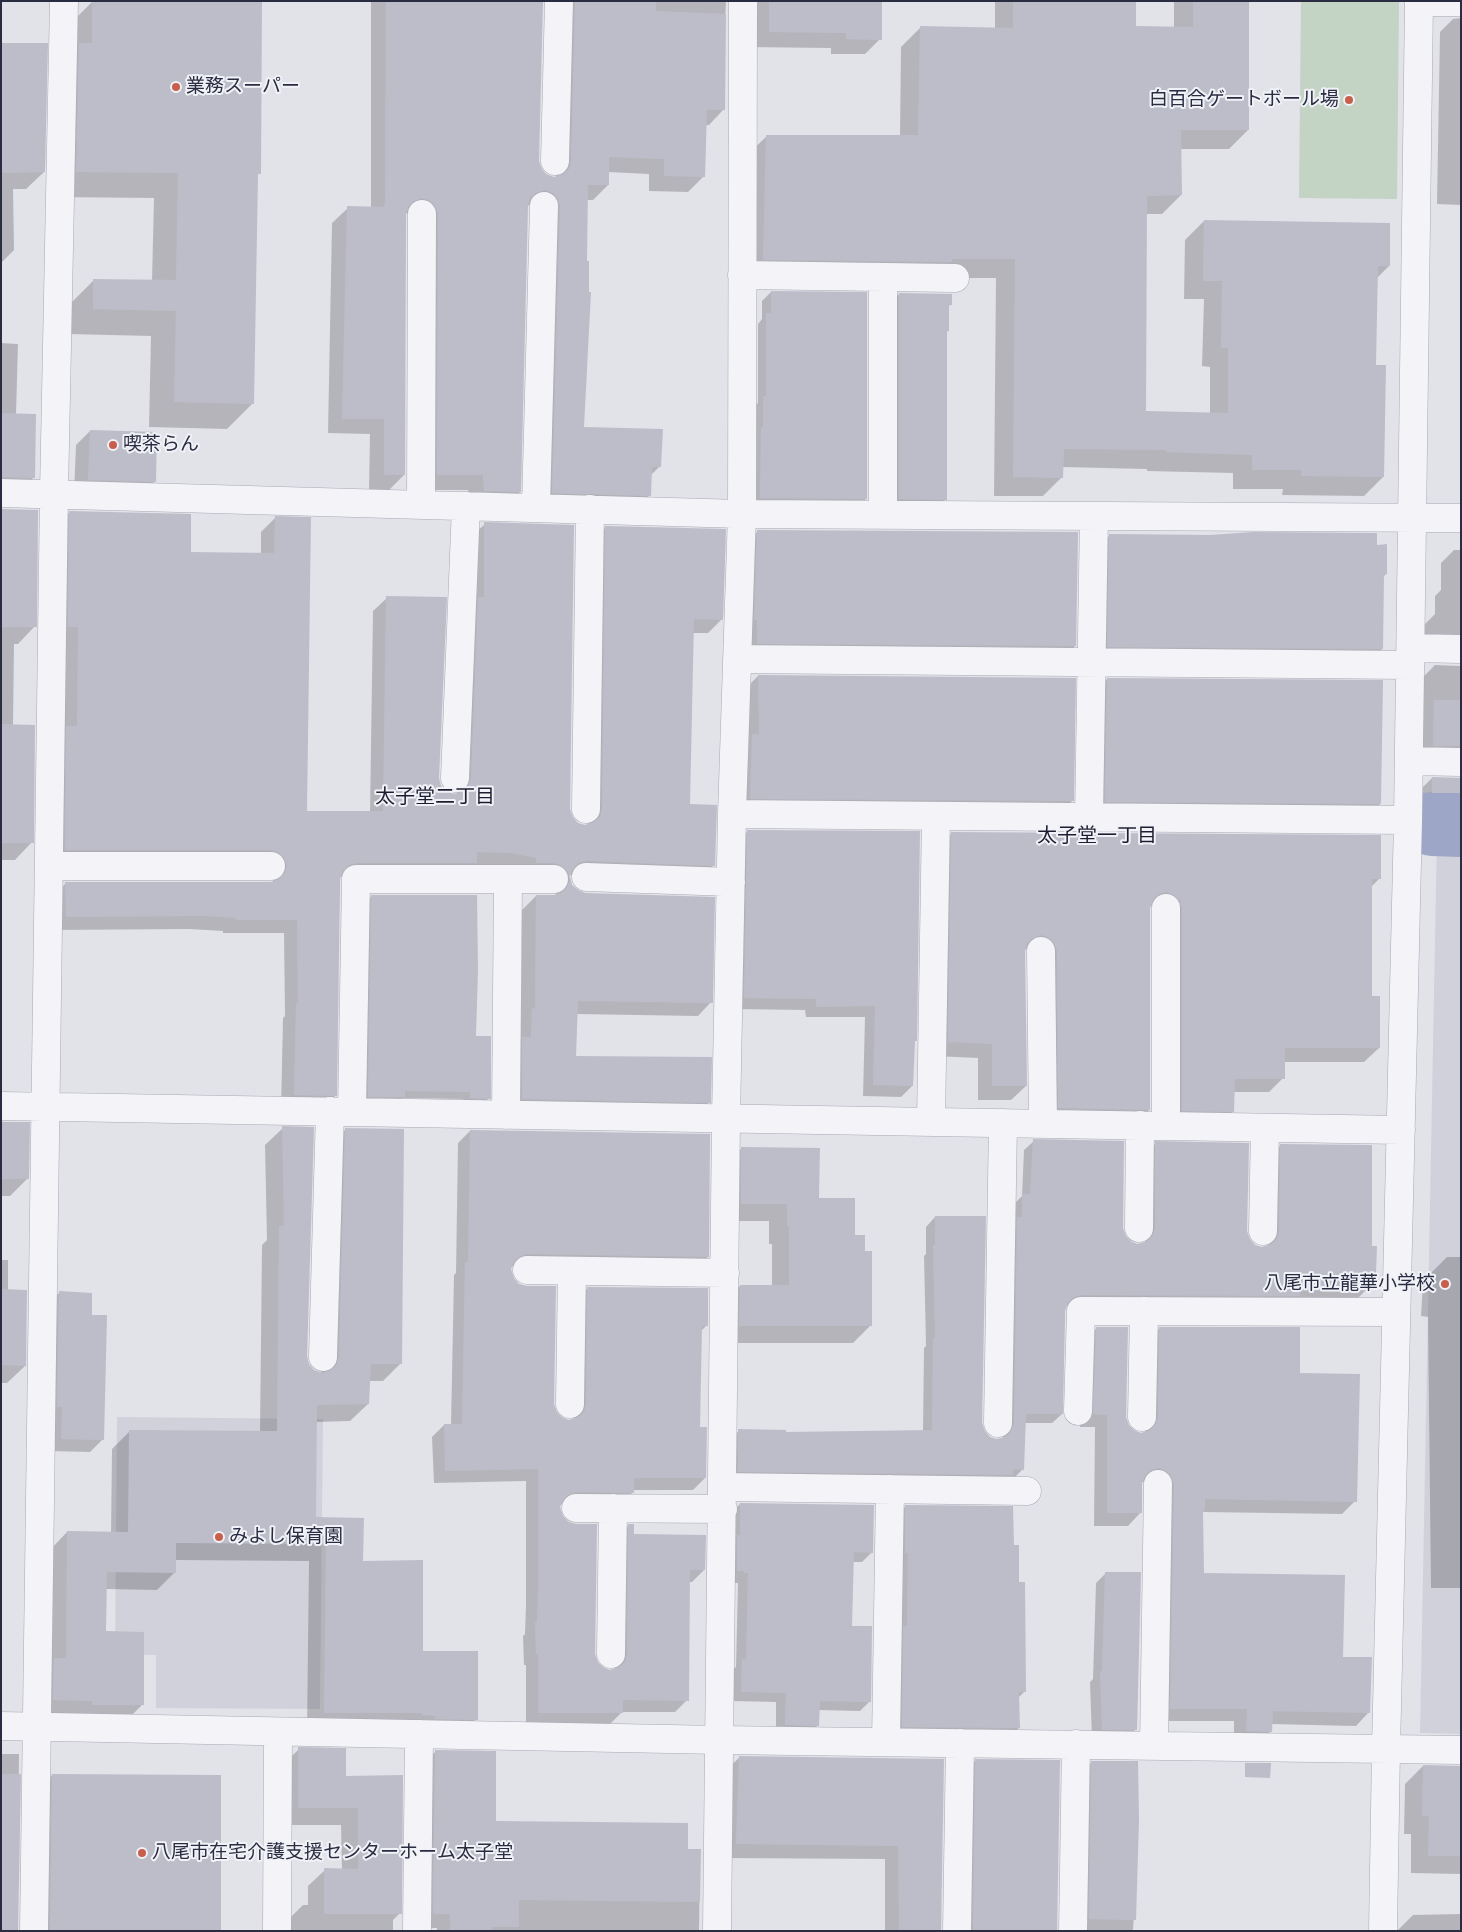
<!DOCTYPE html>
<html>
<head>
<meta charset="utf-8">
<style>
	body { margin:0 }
	#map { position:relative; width:1462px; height:1932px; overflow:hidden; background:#e2e2e9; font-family:Signika,sans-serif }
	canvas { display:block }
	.frame { position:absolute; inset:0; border:2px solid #2a2c41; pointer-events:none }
</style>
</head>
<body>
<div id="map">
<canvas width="1462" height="1932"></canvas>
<div class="frame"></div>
</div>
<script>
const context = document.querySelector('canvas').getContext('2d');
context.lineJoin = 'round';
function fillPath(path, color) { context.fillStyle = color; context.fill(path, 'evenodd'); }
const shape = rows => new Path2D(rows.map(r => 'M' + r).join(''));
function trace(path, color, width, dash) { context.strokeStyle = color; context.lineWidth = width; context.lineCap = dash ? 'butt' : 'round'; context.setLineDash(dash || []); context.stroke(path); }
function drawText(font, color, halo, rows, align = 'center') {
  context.font = font + ' Signika,"Noto Sans JP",sans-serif'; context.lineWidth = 4; context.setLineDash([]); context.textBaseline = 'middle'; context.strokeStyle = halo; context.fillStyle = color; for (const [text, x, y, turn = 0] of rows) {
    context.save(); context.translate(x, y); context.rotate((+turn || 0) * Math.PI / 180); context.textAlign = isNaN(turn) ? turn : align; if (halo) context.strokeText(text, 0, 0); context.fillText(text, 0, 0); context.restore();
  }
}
const built = shape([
	[1437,835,1461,835,1461,1734,1420,1733],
	[117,1417,323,1419,320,1709,156,1708,156,1655,115,1655]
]);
const green = shape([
	[1301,1,1399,1,1397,199,1299,198]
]);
const shadow = shape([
	[371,1,542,1,538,161,540,169,546,175,556,178,560,17,548,1,726,1,723,66,724,109,709,125,706,125,703,177,688,192,649,191,649,174,608,172,608,185,593,200,587,200,583,428,660,466,651,475,650,495,635,510,537,508,537,208,529,205,527,206,520,492,504,507,470,506,468,490,422,490,414,215,405,213,404,475,389,490,369,490,370,434,328,433,332,223,348,208,371,208],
	[732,1,881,1,880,39,865,54,831,54,831,48,744,47],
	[995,1,1135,1,1134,28,1174,28,1174,1,1248,1,1248,130,1229,149,1180,149,1181,195,1162,214,1146,214,1145,412,1210,414,1210,367,1202,366,1204,299,1184,299,1185,240,1204,221,1389,266,1377,278,1375,367,1383,477,1364,496,1282,495,1283,489,1233,489,1233,473,1147,471,1147,469,1062,467,1062,477,1043,496,994,496,996,278,745,278,747,155,767,136,900,136,901,47,920,28,995,29],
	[92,2,259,173,257,176,253,403,227,429,149,427,151,336,68,334,69,305,94,280,152,281,154,198,52,197,67,27],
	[1461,18,1461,205,1437,204,1440,32,1453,19],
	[1,45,44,172,26,189,13,189,14,250,1,263],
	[771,292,866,499,857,507,752,507,755,406,758,403,758,324,762,319,762,301],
	[899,294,951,304,948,307,948,331,946,333,946,499,939,506,892,506,892,301],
	[1,343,18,344,16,415,33,478,16,495,1,495],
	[90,431,155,481,140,496,74,494,76,445],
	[1,510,35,626,18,644,14,644,13,725,32,842,15,860,1,860],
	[70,512,190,553,261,554,261,532,275,518,305,813,370,813,373,611,387,598,440,786,446,793,457,794,465,612,471,537,485,524,572,818,578,824,585,826,588,824,592,541,606,527,722,619,708,633,693,633,689,806,714,865,700,879,569,875,571,885,711,1002,698,1016,576,1014,575,1058,709,1102,696,1116,508,1113,518,1024,521,1020,522,910,536,896,556,895,554,886,462,877,340,877,335,1096,322,1109,281,1109,283,1018,285,1016,284,933,223,933,223,931,189,929,52,930,52,897,66,883,273,882,273,880,271,873,52,864,56,526],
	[758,531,1075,646,1065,656,748,653,748,541],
	[1110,535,1376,546,1386,574,1383,577,1382,649,1370,660,1096,658,1098,547],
	[1454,550,1461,550,1461,653,1423,645,1424,625,1435,614,1435,596,1441,590,1441,563],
	[1435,665,1461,666,1461,766,1420,758,1422,678],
	[758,676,1072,801,1060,813,738,810,746,688],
	[1107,679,1380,804,1368,816,1093,813,1095,691],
	[1432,778,1461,779,1461,825,1422,825,1422,806,1419,806,1419,791],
	[748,831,915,1041,913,1043,912,1086,901,1097,863,1096,865,1017,806,1017,805,1010,733,1009,737,842],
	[952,833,1380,878,1371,887,1371,997,1379,1048,1364,1062,1283,1062,1283,1078,1269,1092,1233,1092,1233,1111,1219,1125,1168,1124,1160,909,1150,906,1149,1110,1135,1124,1045,1122,1035,952,1026,949,1024,950,1026,1086,1011,1100,978,1100,978,1058,934,1056,938,847],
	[372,896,474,1037,489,1098,481,1106,463,1106,463,1099,402,1098,396,1105,361,1104,364,904],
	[2,1123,28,1178,10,1196,1,1196],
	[283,1128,308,1365,314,1371,321,1373,328,1146,346,1129,401,1363,383,1381,369,1381,368,1404,350,1421,316,1422,315,1518,362,1563,422,1652,476,1719,459,1737,307,1730,309,1561,175,1560,175,1572,157,1590,106,1589,105,1633,143,1704,125,1722,36,1717,50,1550,67,1532,111,1533,112,1449,130,1431,260,1432,262,1245,267,1240,265,1145],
	[470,1131,708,1257,695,1269,514,1266,511,1267,510,1269,556,1413,561,1418,569,1421,573,1420,574,1417,576,1300,588,1288,707,1325,700,1332,698,1428,705,1478,693,1490,633,1490,633,1492,621,1504,563,1504,560,1505,559,1508,594,1654,597,1663,603,1669,611,1671,615,1668,617,1537,629,1525,632,1535,704,1570,692,1582,688,1582,687,1700,675,1712,622,1712,610,1724,526,1724,526,1665,524,1665,523,1636,525,1634,526,1604,526,1481,434,1483,432,1437,444,1425,451,1425,454,1275,456,1273,458,1143],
	[1034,1141,1122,1229,1125,1237,1131,1243,1138,1245,1144,1243,1146,1239,1147,1152,1156,1143,1246,1231,1248,1240,1255,1246,1262,1248,1268,1246,1270,1242,1271,1154,1281,1145,1365,1291,1356,1300,1071,1304,1065,1306,1062,1414,1052,1423,1025,1423,1023,1469,1013,1479,729,1481,729,1440,739,1431,785,1434,923,1431,924,1348,926,1346,924,1256,926,1254,926,1227,935,1217,984,1432,990,1438,997,1440,1003,1439,1013,1205,1022,1196,1024,1150],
	[742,1148,818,1200,871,1325,853,1343,722,1343,722,1304,740,1286,772,1286,772,1244,769,1244,769,1221,723,1221,724,1166],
	[1447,1257,1461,1257,1461,1588,1431,1588,1428,1317,1421,1316,1423,1281],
	[1,1260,8,1260,8,1291,25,1366,7,1383,1,1383],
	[59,1293,91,1316,103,1439,90,1452,49,1451,46,1306],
	[1097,1328,1127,1426,1133,1431,1141,1434,1145,1432,1147,1341,1160,1328,1298,1375,1355,1501,1342,1514,1202,1512,1203,1574,1342,1658,1369,1712,1356,1726,1271,1724,1271,1731,1258,1744,1234,1744,1234,1721,1158,1721,1153,1484,1142,1482,1141,1512,1128,1526,1094,1526,1095,1427,1080,1427,1083,1341],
	[740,1504,872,1552,862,1562,852,1562,851,1628,870,1701,860,1711,818,1710,818,1725,808,1735,776,1735,776,1702,731,1701,732,1670,736,1667,738,1583,734,1583,730,1514],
	[906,1506,1012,1546,1018,1583,1025,1691,1018,1698,1019,1728,1007,1739,891,1738,894,1518],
	[1106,1573,1140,1573,1136,1729,1126,1739,1092,1739,1090,1682,1093,1679,1096,1583],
	[299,1749,344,1777,402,1776,400,1913,393,1920,393,1931,286,1931,286,1922,303,1905,308,1905,308,1886,325,1870,342,1870,341,1825,282,1825,282,1766],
	[436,1751,495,1823,686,1850,700,1850,699,1931,437,1931,437,1928,419,1928,421,1766],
	[1,1754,19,1754,17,1931,1,1931],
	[740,1757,943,1760,940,1931,885,1931,885,1859,723,1858,725,1771],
	[976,1760,1056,1931,959,1931,962,1775],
	[1092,1762,1137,1857,1133,1931,1075,1931,1078,1776],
	[1423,1766,1461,1766,1461,1874,1411,1873,1411,1834,1404,1834,1405,1784],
	[52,1775,219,1931,28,1931,30,1798],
	[1461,1914,1461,1931,1397,1931,1413,1915]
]);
const river = shape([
	[1432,824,1461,825]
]);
const building = shape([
	[92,1,262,2,261,174,258,174,254,404,174,402,176,311,93,309,93,279,176,280,178,173,76,172,79,43,92,43],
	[386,1,543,1,539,161,542,169,546,174,554,177,563,174,569,169,571,161,575,1,656,1,656,11,726,14,725,110,707,110,705,177,664,176,664,159,609,157,609,185,588,185,587,261,589,261,589,292,591,292,584,427,663,429,661,467,652,467,651,496,552,493,560,206,557,198,553,193,545,190,536,193,530,198,528,206,521,492,484,491,483,475,437,475,438,214,435,206,429,200,422,198,414,201,408,207,406,214,405,475,384,475,384,419,342,419,347,206,384,207,385,202],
	[769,1,882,1,882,40,846,39,846,33,769,32],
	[1013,1,1136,1,1136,26,1193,27,1193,1,1249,1,1249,130,1181,130,1182,195,1147,196,1146,411,1228,413,1228,348,1221,348,1222,281,1203,281,1204,220,1390,223,1390,266,1378,266,1376,365,1386,365,1384,477,1301,476,1301,470,1252,470,1252,455,1166,452,1166,450,1064,449,1063,478,1013,477,1015,259,952,259,952,262,763,260,766,135,918,135,920,26,1013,28],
	[1,43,48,43,45,172,1,173],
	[771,291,867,292,867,499,760,498,761,427,763,427,763,396,766,396,766,313,771,313],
	[899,293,952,294,952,305,949,305,949,331,947,331,947,500,899,499],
	[1,413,36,414,35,478,1,477],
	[90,430,157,432,156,482,88,480],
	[1,509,38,510,37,627,1,627],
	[69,511,191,514,191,552,274,553,275,516,311,517,307,811,383,811,386,596,447,597,439,778,441,786,447,791,454,794,462,792,468,787,471,779,478,597,484,597,484,522,574,525,570,809,573,817,578,823,585,825,594,822,600,817,602,809,605,526,726,529,723,620,694,619,690,804,717,805,715,866,587,861,578,863,573,869,570,876,572,885,578,890,585,893,715,897,713,1003,578,1001,576,1056,712,1057,711,1103,522,1099,522,1037,531,1037,532,1008,535,1009,536,895,554,895,561,893,567,887,570,879,568,872,561,865,554,863,536,863,536,858,511,853,477,852,477,863,356,863,349,865,343,871,340,879,337,1096,294,1095,296,1003,298,1003,297,920,236,920,236,918,204,916,66,917,65,882,271,882,279,879,285,873,287,866,284,858,278,852,271,850,65,850,66,726,77,726,78,627,68,627],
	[757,530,1078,532,1076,646,757,644,757,620,754,620],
	[1253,532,1377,533,1377,545,1387,544,1387,574,1384,574,1383,649,1107,647,1109,534,1210,535],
	[758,675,1076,678,1074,801,750,799,752,734,759,734],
	[1107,678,1383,680,1381,804,1105,802],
	[1434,700,1461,700,1461,746,1433,746],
	[1,724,35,725,34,843,1,843],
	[1432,777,1461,778,1461,793,1432,793],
	[747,830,920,831,917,1041,915,1041,913,1086,873,1085,875,1006,816,1007,816,999,744,998],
	[951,832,1381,835,1381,879,1372,879,1372,996,1380,996,1380,1048,1285,1048,1285,1079,1235,1079,1234,1112,1182,1111,1182,908,1180,901,1174,895,1166,892,1159,894,1153,900,1150,908,1150,1110,1058,1108,1057,951,1054,943,1049,938,1041,935,1033,938,1027,944,1025,951,1027,1086,992,1086,992,1044,948,1042],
	[371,895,477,895,478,970,476,1036,491,1036,491,1099,470,1098,470,1092,405,1091,405,1097,368,1097],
	[2,1122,30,1122,29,1179,2,1179],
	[282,1126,314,1127,307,1357,309,1364,314,1370,323,1373,331,1370,336,1366,339,1357,345,1128,404,1129,402,1364,371,1364,369,1404,317,1405,316,1517,364,1518,363,1561,423,1560,423,1651,478,1651,478,1720,435,1719,435,1716,422,1715,422,1713,324,1713,326,1544,176,1543,176,1573,107,1572,106,1631,144,1632,144,1705,92,1705,92,1701,53,1700,54,1658,66,1658,67,1531,128,1532,129,1430,277,1431,279,1226,284,1226],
	[470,1130,710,1134,709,1257,527,1254,519,1257,514,1262,511,1269,514,1278,519,1284,527,1286,556,1286,554,1404,557,1412,562,1417,569,1420,578,1417,584,1412,586,1404,587,1287,708,1288,708,1326,702,1326,700,1427,707,1427,706,1478,634,1478,634,1493,576,1492,568,1495,563,1500,560,1507,563,1516,569,1522,576,1524,597,1524,595,1654,598,1662,603,1667,610,1670,619,1667,625,1662,627,1654,628,1524,634,1524,634,1534,706,1535,705,1570,690,1570,689,1701,623,1700,623,1713,538,1713,538,1654,536,1654,535,1622,537,1622,538,1591,538,1469,445,1471,444,1424,462,1424,465,1262,468,1262],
	[1033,1139,1124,1141,1123,1228,1126,1236,1132,1242,1138,1244,1147,1241,1153,1235,1155,1229,1155,1141,1249,1143,1247,1231,1250,1239,1255,1245,1262,1247,1271,1244,1277,1239,1279,1232,1280,1144,1372,1145,1372,1246,1377,1246,1376,1274,1366,1291,1300,1291,1300,1296,1081,1295,1074,1297,1068,1303,1065,1311,1063,1414,1026,1414,1024,1470,1013,1469,1013,1475,738,1472,738,1429,786,1430,786,1432,932,1430,933,1338,935,1338,933,1245,935,1245,935,1216,986,1216,982,1423,985,1431,990,1437,997,1439,1005,1437,1011,1431,1014,1423,1017,1217,1022,1217,1022,1194,1030,1194],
	[741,1147,820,1148,819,1198,855,1198,855,1235,865,1235,865,1251,872,1251,872,1326,739,1326,740,1285,789,1285,789,1227,787,1226,787,1204,741,1204],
	[1,1289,27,1290,26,1366,1,1365],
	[59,1291,92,1293,92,1315,107,1315,104,1440,61,1439,62,1407,57,1407],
	[1096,1327,1128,1327,1126,1417,1129,1425,1134,1430,1141,1433,1150,1430,1155,1425,1158,1418,1159,1327,1300,1327,1300,1373,1360,1374,1357,1502,1205,1499,1205,1511,1203,1511,1204,1573,1345,1575,1343,1657,1372,1657,1370,1713,1273,1711,1272,1732,1246,1731,1247,1709,1170,1709,1174,1484,1171,1476,1166,1471,1159,1468,1151,1470,1145,1476,1142,1483,1142,1513,1107,1513,1107,1415,1093,1414],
	[740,1503,874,1505,873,1553,854,1552,852,1626,872,1626,871,1702,820,1701,819,1726,785,1725,786,1693,741,1692,742,1659,746,1659,748,1573,744,1573,744,1571,737,1571,737,1535,740,1535],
	[905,1505,1013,1506,1014,1545,1019,1545,1019,1582,1025,1582,1026,1692,1019,1692,1020,1728,902,1727,903,1626,907,1626,908,1553,905,1553],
	[1105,1572,1141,1572,1137,1730,1102,1730,1100,1671,1102,1671],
	[298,1747,346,1748,346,1776,403,1775,402,1914,324,1914,324,1868,358,1869,358,1808,298,1808],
	[435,1750,496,1751,496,1821,688,1823,688,1849,701,1849,700,1902,519,1900,519,1927,492,1927,491,1931,450,1931,450,1914,433,1914],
	[739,1756,944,1759,941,1931,899,1931,898,1846,736,1844],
	[975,1759,1060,1760,1057,1931,973,1931],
	[1091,1761,1138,1761,1139,1820,1136,1920,1089,1919],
	[1245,1763,1271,1763,1270,1778,1245,1777],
	[1423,1765,1461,1766,1461,1856,1428,1856,1429,1816,1422,1816],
	[1,1774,21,1774,18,1931,1,1931],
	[52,1774,221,1775,221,1931,50,1931]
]);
const minor = shape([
	[1419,2,1461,2],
	[555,161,559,1],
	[742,275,955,278],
	[1,493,742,514,1461,518],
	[421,505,422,214],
	[536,507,544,206],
	[883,514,883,277],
	[1411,648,1461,649],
	[737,659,1410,665],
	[1409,761,1461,762],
	[455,778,466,506],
	[586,809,590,509],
	[732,814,1408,820],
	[1089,817,1094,516],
	[49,866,271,866],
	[586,877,731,882],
	[1166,908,1166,1126],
	[1041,951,1043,1124],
	[1,1106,1401,1130],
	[352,1112,356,879,554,879],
	[506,1115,508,879],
	[931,1122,936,816],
	[1139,1228,1140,1125],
	[1263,1231,1265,1128],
	[527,1270,725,1273],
	[323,1357,330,1111],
	[570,1404,572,1271],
	[1078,1411,1081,1311,1396,1312],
	[1142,1417,1144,1311],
	[998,1423,1003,1123],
	[723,1487,1027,1491],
	[576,1508,723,1509],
	[611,1654,613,1508],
	[1,1726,720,1740,1461,1750],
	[886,1742,890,1489],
	[1154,1746,1158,1484],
	[34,1931,54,493,64,1],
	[277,1931,278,1732],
	[417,1931,419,1734],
	[717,1931,726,1118,732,814,742,514,743,1],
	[957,1931,960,1743],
	[1073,1931,1076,1744],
	[1383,1931,1386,1749,1408,820,1419,1]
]);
const markers = [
	[176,87,5,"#c85f4d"],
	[1349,100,5,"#c85f4d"],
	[113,445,5,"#c85f4d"],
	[1445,1284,5,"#c85f4d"],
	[219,1537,5,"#c85f4d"],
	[142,1853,5,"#c85f4d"]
];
const poiNames = [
	["業務スーパー",186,87],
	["白百合ゲートボール場",1339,100,"right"],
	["喫茶らん",123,445],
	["八尾市立龍華小学校",1435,1284,"right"],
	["みよし保育園",229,1537],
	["八尾市在宅介護支援センターホーム太子堂",152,1853]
];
const neighbourhoodNames = [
	["太子堂二丁目",435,798],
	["太子堂一丁目",1097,837]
];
fillPath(built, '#d0d1db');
fillPath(green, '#c3d3c4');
fillPath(shadow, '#0003');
trace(river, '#9ea6c8', 64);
fillPath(building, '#bcbdc9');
trace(minor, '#a7a8b3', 29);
trace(minor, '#f4f4f8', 28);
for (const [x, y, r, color] of markers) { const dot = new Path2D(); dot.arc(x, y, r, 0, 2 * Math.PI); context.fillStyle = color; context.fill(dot); trace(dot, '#f1f2f7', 2); }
drawText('19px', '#2a2c41', '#f1f2f7', poiNames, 'left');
drawText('20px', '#1d1d31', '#f1f2f7', neighbourhoodNames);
</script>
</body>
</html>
